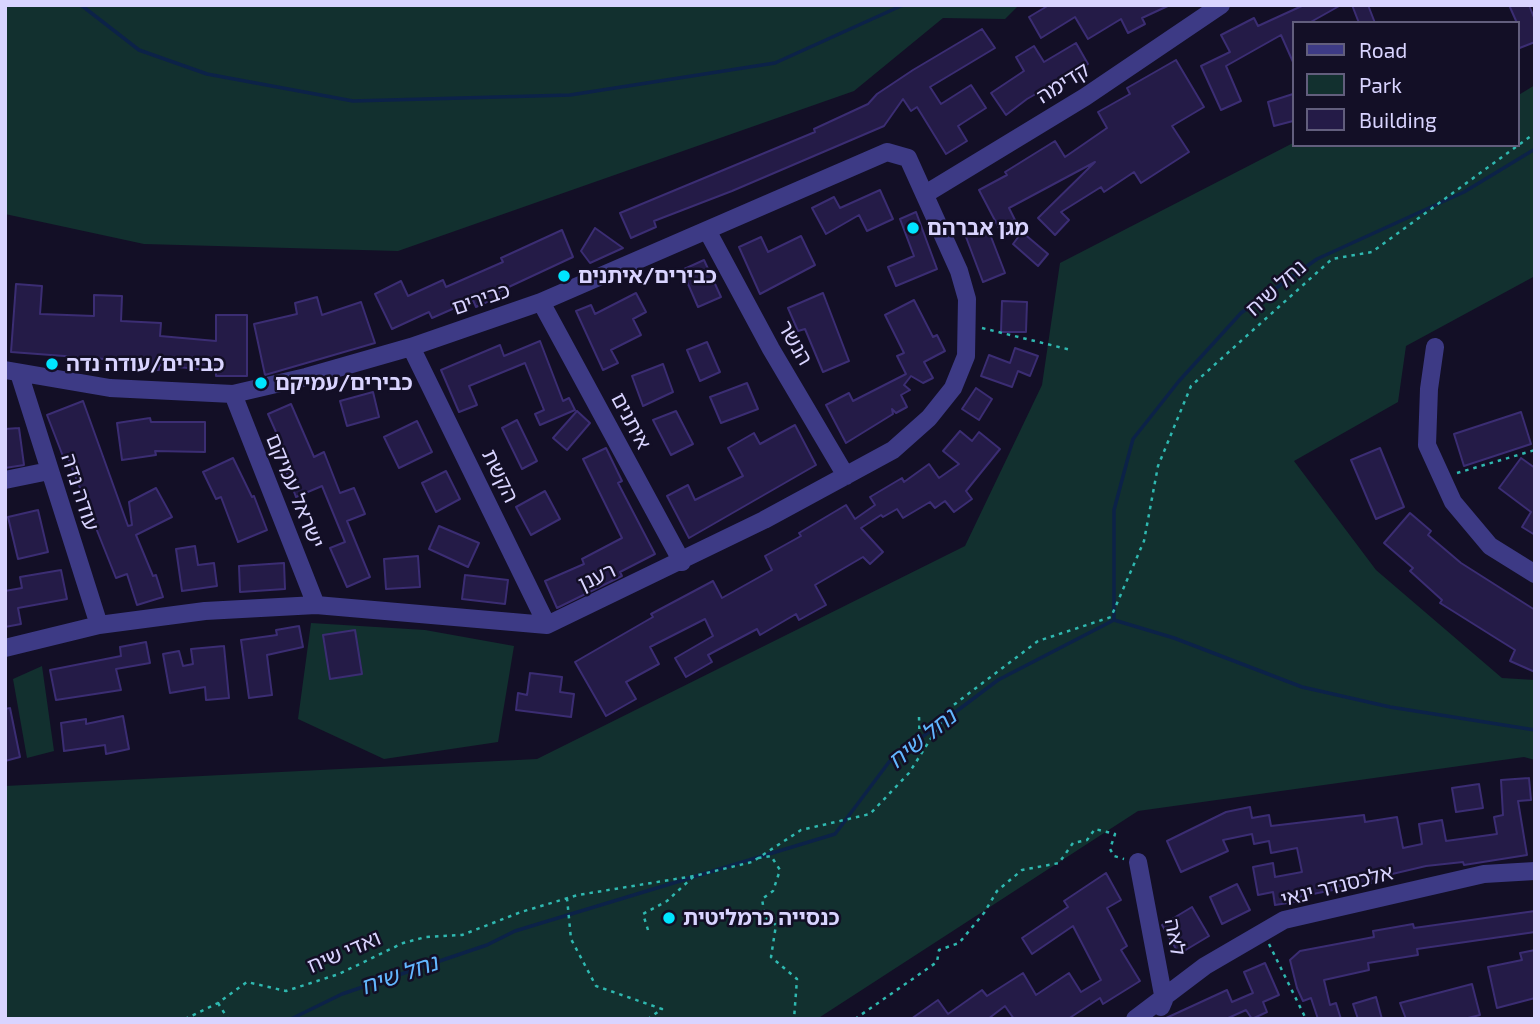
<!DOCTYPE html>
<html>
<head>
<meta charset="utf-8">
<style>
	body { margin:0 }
	#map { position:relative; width:1540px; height:1024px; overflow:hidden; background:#130f26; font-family:"Exo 2",sans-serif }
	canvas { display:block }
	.frame { position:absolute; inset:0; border:7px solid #d9d4ff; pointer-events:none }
	.legend { position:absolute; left:1292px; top:21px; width:228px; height:126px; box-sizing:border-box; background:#130f26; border:2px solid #625e7d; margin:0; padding:9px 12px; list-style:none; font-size:21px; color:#d9d4ff }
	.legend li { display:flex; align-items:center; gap:14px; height:35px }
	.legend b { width:35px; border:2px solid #625e7d }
</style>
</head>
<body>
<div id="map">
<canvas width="1540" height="1024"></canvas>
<div class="frame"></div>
<ul class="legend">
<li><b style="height:9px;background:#3d3a85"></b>Road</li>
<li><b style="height:19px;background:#12302f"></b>Park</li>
<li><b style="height:19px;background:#241b47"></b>Building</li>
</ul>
</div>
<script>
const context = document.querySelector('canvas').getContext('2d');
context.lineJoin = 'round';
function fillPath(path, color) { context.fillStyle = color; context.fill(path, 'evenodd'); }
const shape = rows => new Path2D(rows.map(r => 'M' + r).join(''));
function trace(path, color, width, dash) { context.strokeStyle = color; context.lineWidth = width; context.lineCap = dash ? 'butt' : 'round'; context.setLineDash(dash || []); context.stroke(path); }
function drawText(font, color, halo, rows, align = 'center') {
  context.font = font + ' "Exo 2","Noto Sans Hebrew",sans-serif'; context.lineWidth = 5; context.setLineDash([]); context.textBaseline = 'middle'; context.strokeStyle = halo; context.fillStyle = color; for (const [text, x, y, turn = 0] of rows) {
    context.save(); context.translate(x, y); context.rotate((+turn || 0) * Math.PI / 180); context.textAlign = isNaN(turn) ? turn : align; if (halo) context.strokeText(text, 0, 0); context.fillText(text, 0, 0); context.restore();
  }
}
const green = shape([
	[5,5,1019,5,1005,19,943,18,854,91,398,251,144,244,5,214],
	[1535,85,1535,276,1406,346,1398,402,1294,461,1376,570,1502,678,1535,680,1535,760,1524,757,1138,811,817,1019,5,1019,5,786,537,759,965,546,1042,385,1060,263,1293,143,1293,145,1517,145,1517,96],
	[311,623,425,630,514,646,498,742,384,759,298,719],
	[42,666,54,751,27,758,13,679]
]);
const stream = shape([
	[81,5,139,50,207,74,353,101,570,95,775,63,903,5],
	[1114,620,1114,510,1133,439,1179,381,1241,313,1317,259,1464,192,1535,149],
	[291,1019,342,994,487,945,515,931,835,834,889,762,998,680,1114,620,1174,638,1302,687,1390,707,1535,730]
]);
const building = shape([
	[1049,5,1170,5,1142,18,1145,24,1128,33,1121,19,1088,39,1075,17,1041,38,1029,17,1049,5],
	[1304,5,1341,5,1309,23,1293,23,1293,62,1281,35,1226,66,1241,101,1221,110,1201,66,1230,52,1221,35,1254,18,1258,26,1304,5],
	[1352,5,1368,5,1375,23,1359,23,1352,5],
	[1509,5,1529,5,1535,20,1535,42,1517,49,1517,23,1509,5],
	[982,29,995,48,930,87,941,104,971,85,986,108,958,126,967,141,946,154,917,107,911,111,903,99,884,126,732,191,654,221,656,227,631,238,620,213,815,132,814,129,868,104,877,94,913,70,982,29],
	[1076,43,1088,64,1027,99,1006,115,991,93,1024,71,1016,57,1034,46,1044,62,1076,43],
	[1176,60,1204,107,1172,126,1189,152,1141,183,1134,172,1104,192,1101,187,1061,212,1069,220,1055,235,1038,218,1095,162,1009,208,1016,222,1000,230,979,190,1007,175,1005,172,1055,141,1065,157,1107,128,1098,112,1130,94,1127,88,1176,60],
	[1293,94,1293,121,1274,126,1268,102,1293,94],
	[880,190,893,219,867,231,859,215,826,234,812,208,834,197,840,208,880,190],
	[916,212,937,269,896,286,888,267,914,256,900,219,916,212],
	[595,228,623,248,590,263,581,251,595,228],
	[988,229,1005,273,983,282,966,237,988,229],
	[562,230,573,257,498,292,500,296,476,307,473,300,432,318,429,312,392,329,375,294,401,281,408,296,443,280,446,287,503,262,501,258,562,230],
	[1022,232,1048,254,1038,266,1013,244,1022,232],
	[801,236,815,265,760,294,739,247,761,237,768,252,801,236],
	[704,260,721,297,698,307,682,270,704,260],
	[16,284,42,286,40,314,94,316,94,295,122,296,121,321,161,323,160,336,216,341,216,315,247,315,247,376,216,376,216,371,159,365,159,370,130,369,131,361,11,352,16,284],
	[636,293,646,312,633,319,641,335,611,350,618,363,603,370,576,311,591,305,595,314,636,293],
	[823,293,849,361,823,372,805,329,798,331,788,308,823,293],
	[317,297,322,315,361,302,375,343,265,375,254,324,297,314,295,303,317,297],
	[914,300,933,337,937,335,945,351,924,362,933,378,923,383,911,376,904,385,910,390,901,395,907,407,896,413,892,409,893,414,846,443,826,405,849,393,853,401,906,374,897,356,904,353,885,315,914,300],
	[1002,301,1027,302,1026,332,1001,332,1002,301],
	[540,341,563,401,569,398,575,410,540,425,535,414,544,410,525,363,469,386,477,405,459,412,441,370,500,345,504,356,540,341],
	[707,342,720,372,700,381,687,350,707,342],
	[1015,348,1038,356,1030,376,1018,371,1012,387,981,376,989,355,1010,363,1015,348],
	[663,364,673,392,643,406,632,376,663,364],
	[747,383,758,409,721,423,710,397,747,383],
	[976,388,992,399,979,420,962,409,976,388],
	[373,392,379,417,347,426,340,401,373,392],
	[83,401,128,526,132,525,129,502,156,488,172,517,136,535,153,576,156,575,163,597,137,605,127,574,116,578,68,458,64,459,47,415,83,401],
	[291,404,314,457,324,452,340,493,354,488,365,514,347,521,370,577,347,587,330,548,345,542,322,486,296,497,285,468,291,466,268,414,291,404],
	[577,411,590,423,567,450,553,438,577,411],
	[676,411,693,444,671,455,653,420,676,411],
	[1521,412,1531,444,1464,466,1454,434,1521,412],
	[150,418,151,422,205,422,205,452,155,451,156,455,122,460,117,423,150,418],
	[517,420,537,461,522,469,502,428,517,420],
	[417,421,432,452,399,468,384,437,417,421],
	[795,425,816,465,689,538,667,496,688,485,695,500,743,476,728,448,754,433,760,444,795,425],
	[19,428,24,465,5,468,5,429,19,428],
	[960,431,972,441,979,432,1000,449,966,491,972,499,954,512,945,501,935,508,930,502,903,518,897,509,883,517,881,515,861,528,883,552,870,564,863,557,815,585,826,605,799,620,796,614,760,635,757,629,708,655,712,662,686,677,675,658,713,636,705,619,650,647,659,664,626,682,636,699,606,716,575,662,653,617,651,614,713,581,722,598,772,570,765,556,801,536,799,533,846,505,855,519,875,505,870,497,902,478,904,482,929,464,939,478,959,464,943,451,960,431],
	[606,448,622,481,618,483,655,554,620,572,622,576,557,608,545,581,584,564,582,559,622,538,583,459,606,448],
	[1380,448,1404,507,1376,519,1351,460,1380,448],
	[233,458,252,497,254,496,267,530,238,542,221,497,216,499,203,472,233,458],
	[1521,458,1535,468,1535,535,1522,527,1531,512,1499,488,1521,458],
	[446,471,460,499,436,512,422,483,446,471],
	[545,491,560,519,531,535,516,507,545,491],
	[38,510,48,552,18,559,8,517,38,510],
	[1410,513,1431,531,1428,535,1461,563,1535,610,1535,672,1510,661,1515,650,1440,603,1442,600,1410,571,1413,568,1384,543,1410,513],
	[439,526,479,543,468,567,429,549,439,526],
	[195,546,198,565,214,563,217,586,182,591,176,549,195,546],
	[418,556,420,587,386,589,384,559,418,556],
	[284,563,285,589,240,592,239,566,284,563],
	[61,570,67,599,18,608,21,624,5,627,5,591,22,588,20,577,61,570],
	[465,575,508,580,505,604,462,599,465,575],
	[299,626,303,647,267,655,272,695,249,698,241,640,277,635,276,630,299,626],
	[355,630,362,674,330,679,323,635,355,630],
	[146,642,150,663,116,669,121,690,56,700,50,670,121,656,120,647,146,642],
	[224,646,229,698,206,700,205,687,170,693,163,654,179,651,183,666,193,664,191,649,224,646],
	[530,673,562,677,560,692,574,694,571,717,516,710,518,693,527,695,530,673],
	[10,708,20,757,5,761,5,709,10,708],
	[123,716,129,749,106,754,105,745,64,751,61,723,86,719,86,724,123,716],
	[1529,778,1531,800,1518,801,1527,855,1464,865,1463,862,1426,866,1371,879,1371,883,1332,887,1333,890,1293,898,1294,902,1275,905,1273,892,1258,895,1253,867,1273,863,1275,877,1302,872,1297,848,1271,853,1269,841,1254,844,1252,834,1223,840,1228,851,1181,872,1167,841,1226,812,1250,807,1252,818,1269,815,1271,826,1364,815,1365,822,1397,817,1403,848,1422,844,1419,824,1442,820,1446,841,1497,834,1494,817,1503,815,1501,780,1529,778],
	[1479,784,1483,808,1456,812,1452,788,1479,784],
	[1106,873,1121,900,1107,908,1127,946,1121,950,1140,981,1103,1004,1100,998,1068,1019,1014,1019,1005,1006,988,1019,911,1019,938,1000,948,1014,982,990,987,996,1023,973,1036,995,1069,973,1081,992,1101,980,1073,926,1032,954,1022,938,1068,907,1064,901,1106,873],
	[1237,884,1250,910,1222,924,1210,897,1237,884],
	[1192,907,1209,936,1179,954,1162,925,1192,907],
	[1535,911,1535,932,1417,949,1418,955,1368,963,1369,970,1324,980,1330,1005,1336,1003,1341,1019,1318,1019,1311,998,1303,1001,1297,988,1290,960,1300,951,1374,937,1373,931,1413,924,1414,928,1535,911],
	[1535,950,1535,998,1497,1008,1488,967,1522,960,1520,953,1535,950],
	[1265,963,1279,995,1263,1002,1267,1012,1252,1019,1246,1010,1226,1019,1164,1019,1227,990,1232,1002,1253,993,1244,972,1265,963],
	[1472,984,1480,1015,1464,1019,1406,1019,1400,1003,1472,984],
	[1376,997,1382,1019,1358,1019,1353,1004,1376,997]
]);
const path = shape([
	[982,328,1071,350],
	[1457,473,1535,450],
	[919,717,920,752],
	[758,858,771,856,780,870,773,891,762,899,765,917,776,925,771,957,797,979,794,1019],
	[567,898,571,939,596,986,662,1009,648,1019],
	[648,930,643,914,667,901,694,876],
	[1269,944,1306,1019],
	[218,1003,228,1019],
	[185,1019,218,1003,247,982,286,991,339,974,403,943,426,937,462,935,521,912,578,895,694,876,752,862,801,830,870,814,909,773,951,707,1038,641,1111,617,1144,541,1158,466,1191,386,1332,259,1372,252,1535,133],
	[855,1019,937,962,939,950,959,943,984,913,997,891,1022,870,1059,863,1073,843,1087,840,1095,829,1115,834,1110,849,1114,856,1124,859]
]);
const minor = shape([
	[927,193,1085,97,1221,5],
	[708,232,771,349,846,476],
	[541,302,682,562],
	[411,347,547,625],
	[1435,347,1429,389,1427,445,1453,502,1490,546,1535,574],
	[5,370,110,388,233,394,306,377,411,347,541,302,887,152,908,158,959,271,967,299,966,356,953,388,929,418,893,450,764,520,547,625,316,605,205,611,99,625,5,648],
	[19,373,99,625],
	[233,394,316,605],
	[5,480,49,471],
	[1138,862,1164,1000,1161,1007],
	[1135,1019,1205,966,1284,920,1484,874,1535,871]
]);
const markers = [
	[913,228,7,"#00e5ff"],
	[564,276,7,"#00e5ff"],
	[52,364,7,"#00e5ff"],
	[261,383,7,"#00e5ff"],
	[669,918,7,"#00e5ff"]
];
const streetNames = [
	["קדימה",1063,83,-32],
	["נחל שיח",1276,288,-42],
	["כבירים",481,299,-19],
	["הנשר",795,343,60],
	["איתנים",631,421,62],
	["הקשת",500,476,64],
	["ישראל עמיקם",295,491,68],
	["עודה נדה",80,492,72],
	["רענן",597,577,-25],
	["אלכסנדר ינאי",1337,886,-14],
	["לאה",1175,937,79],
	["ואדי שיח",344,952,-23]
];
const poiNames = [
	["מגן אברהם",927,228],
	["כבירים/איתנים",578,276],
	["כבירים/עודה נדה",66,364],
	["כבירים/עמיקם",275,383],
	["כנסייה כרמליטית",683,918]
];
const waterNames = [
	["נחל שיח",922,739,-39],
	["נחל שיח",399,975,-19]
];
fillPath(green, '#12302f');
trace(stream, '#0c2248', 3.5);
fillPath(building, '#241b47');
trace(building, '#3b2d73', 2);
trace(path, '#2fb8b0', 2.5, [3.5, 5]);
trace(minor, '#3d3a85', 18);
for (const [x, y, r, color] of markers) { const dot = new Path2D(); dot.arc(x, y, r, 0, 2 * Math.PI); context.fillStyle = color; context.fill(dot); trace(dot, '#130f26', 2.5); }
drawText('21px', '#d9d4ff', '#130f26', streetNames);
drawText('bold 21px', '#d9d4ff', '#130f26', poiNames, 'left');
drawText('italic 23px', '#62b6ff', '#130f26', waterNames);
</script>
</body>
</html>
